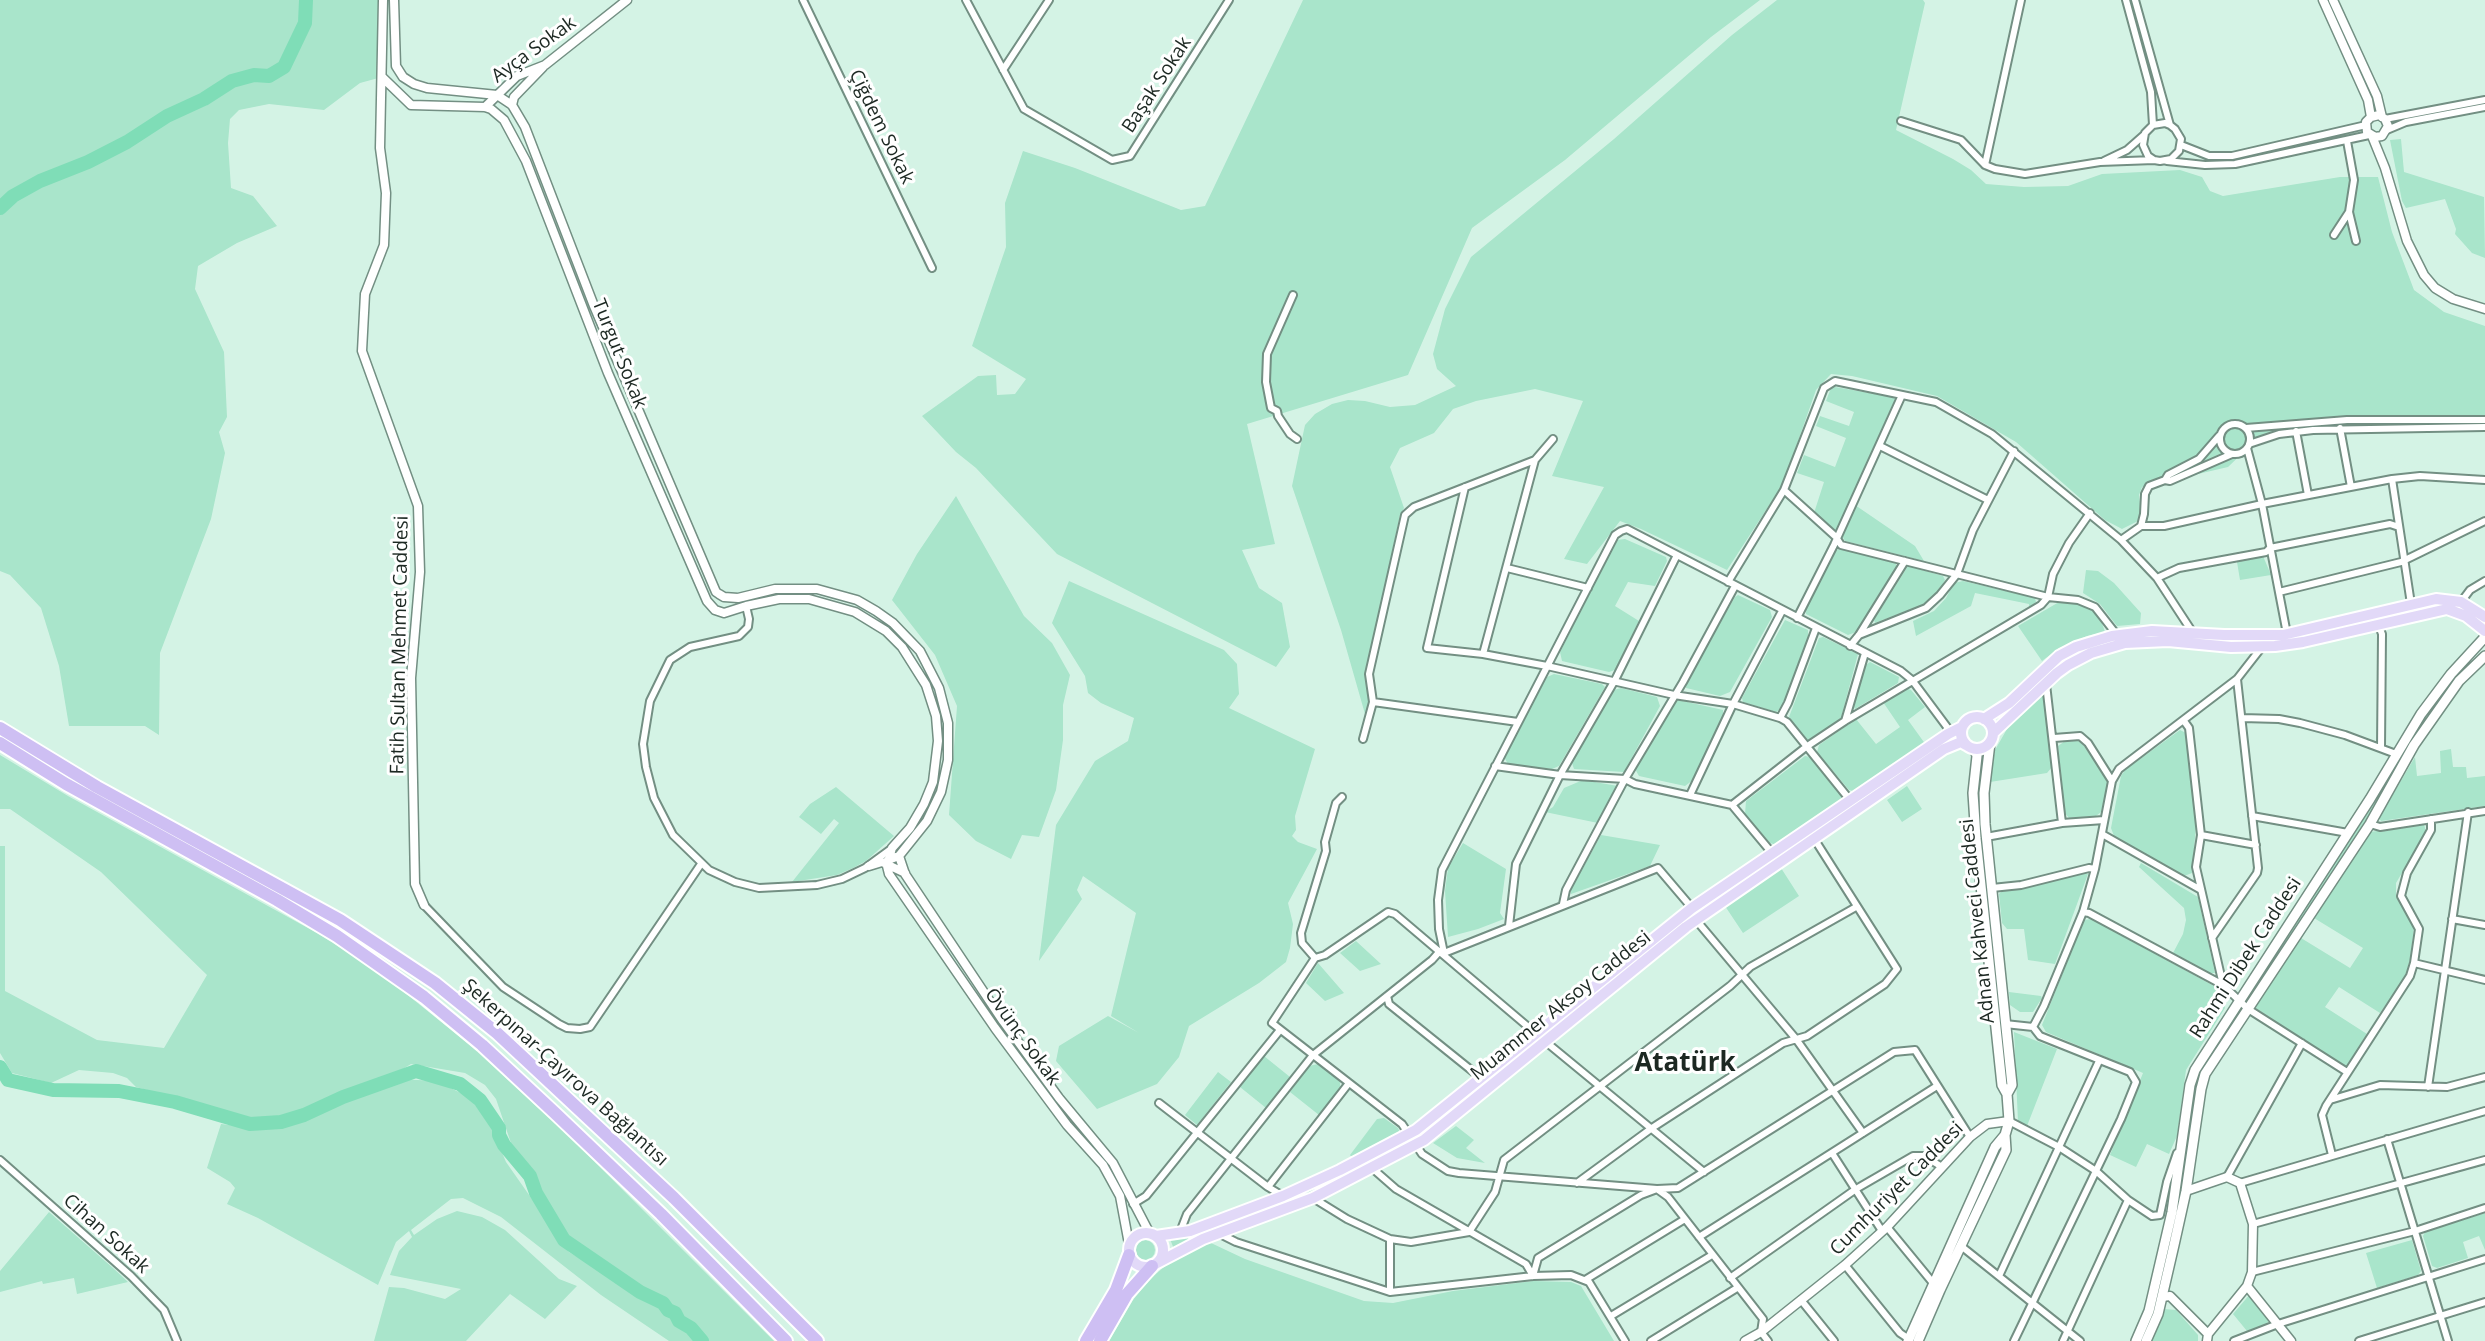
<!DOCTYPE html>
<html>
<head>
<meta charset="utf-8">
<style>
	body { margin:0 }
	canvas { display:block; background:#d4f3e5 }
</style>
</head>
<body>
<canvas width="2485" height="1341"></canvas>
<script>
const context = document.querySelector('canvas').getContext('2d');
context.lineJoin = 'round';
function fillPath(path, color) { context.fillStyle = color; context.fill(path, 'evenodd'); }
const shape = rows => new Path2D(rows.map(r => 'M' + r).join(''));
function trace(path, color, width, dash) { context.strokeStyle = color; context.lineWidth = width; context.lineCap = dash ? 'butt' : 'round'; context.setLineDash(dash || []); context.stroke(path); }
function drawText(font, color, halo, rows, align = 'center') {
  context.font = font + ' "Open Sans",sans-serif'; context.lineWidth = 6; context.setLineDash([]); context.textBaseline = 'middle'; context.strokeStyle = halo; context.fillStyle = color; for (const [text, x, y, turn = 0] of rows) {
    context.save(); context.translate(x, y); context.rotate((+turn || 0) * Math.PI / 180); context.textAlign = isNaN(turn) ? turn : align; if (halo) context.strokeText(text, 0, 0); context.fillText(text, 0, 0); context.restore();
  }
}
const green = shape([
	[0,0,383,0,382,77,360,83,324,110,269,104,239,110,230,119,228,143,231,188,253,196,277,226,237,243,198,266,195,289,224,352,227,417,219,432,225,453,211,519,160,653,159,735,145,726,69,726,59,666,41,608,10,575,0,571],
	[1303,0,1760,0,1711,37,1565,160,1472,228,1408,375,1247,424,1275,544,1242,550,1259,588,1282,603,1290,647,1276,667,1057,554,976,468,956,452,922,416,978,376,996,375,997,395,1015,394,1026,379,972,346,1006,247,1005,203,1023,151,1075,168,1181,210,1205,206],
	[1777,0,1923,0,1925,3,1896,130,1953,159,1971,170,1986,184,2024,187,2068,186,2102,174,2180,170,2202,177,2210,191,2223,196,2340,177,2378,177,2392,232,2414,290,2444,312,2485,326,2485,423,2297,422,2252,444,2228,467,2142,487,2139,495,2142,519,2122,529,2105,520,2016,442,1937,396,1852,376,1831,374,1816,390,1783,484,1727,570,1641,529,1620,521,1587,564,1564,559,1604,487,1552,476,1583,401,1535,389,1476,401,1453,409,1434,433,1400,448,1390,467,1404,508,1400,515,1365,677,1370,702,1368,714,1365,714,1341,630,1292,486,1305,425,1315,414,1332,404,1348,400,1365,401,1390,407,1415,405,1456,386,1437,369,1433,354,1445,309,1471,257,1614,139,1732,35],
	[2401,139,2404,172,2484,197,2485,258,2472,253,2455,234,2456,229,2445,199,2406,208,2402,201,2390,140],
	[1835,387,1893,397,1895,399,1836,532,1814,513,1824,482,1797,473,1804,455,1835,467,1846,438,1816,426,1820,416,1849,426,1854,412,1826,401,1831,388],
	[956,496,1024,616,1052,643,1070,675,1063,705,1063,740,1056,790,1039,837,1022,835,1011,859,976,841,949,815,957,706,935,655,892,600,917,554],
	[1855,505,1915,546,1924,561,1845,541,1841,534],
	[1625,539,1666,557,1667,561,1655,586,1628,582,1615,606,1639,621,1615,670,1609,672,1562,661,1560,652,1617,540],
	[1841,549,1896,562,1896,567,1856,632,1848,635,1806,614,1805,607,1833,551],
	[2263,556,2271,575,2240,580,2237,562],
	[1908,566,1943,576,1945,580,1938,593,1927,603,1875,623,1874,620],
	[2086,570,2098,571,2114,583,2141,613,2140,624,2117,626,2100,604,2083,593],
	[1069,581,1224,650,1237,664,1239,694,1229,708,1315,749,1295,816,1296,830,1292,836,1298,842,1317,849,1288,903,1293,924,1290,948,1286,962,1259,983,1189,1026,1179,1057,1157,1084,1097,1109,1056,1061,1059,1046,1108,1016,1139,1033,1111,1016,1136,913,1083,876,1077,890,1082,899,1039,961,1056,825,1095,761,1128,741,1134,718,1101,703,1088,693,1085,676,1052,623],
	[1963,581,2031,597,2035,598,2036,602,2029,609,2029,604,1975,593,1971,606,1916,636,1913,621,1934,611,1946,598,1954,583],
	[1738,595,1770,610,1772,617,1730,692,1720,696,1686,688,1685,684,1735,597],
	[2059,602,2074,603,2093,610,2102,623,2105,632,2087,636,2059,648,2042,661,2018,626],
	[1785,620,1808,630,1808,638,1782,708,1776,712,1743,702,1742,698],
	[1823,637,1858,654,1841,718,1807,741,1789,717,1819,638],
	[1870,662,1899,677,1898,683,1855,709,1853,705,1866,665],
	[1554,674,1602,684,1605,687,1559,766,1552,769,1508,764,1504,757,1547,677],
	[2450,682,2452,683,2370,815,2251,998,2248,996,2371,806,2401,753],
	[1621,688,1657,697,1660,706,1624,772,1574,769,1572,763,1614,690],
	[1906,688,1911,690,1925,707,1908,720,1926,745,1857,792,1849,790,1817,752,1819,745,1856,719,1876,744,1900,727,1883,702],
	[2041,696,2044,696,2052,767,2047,773,1990,782,1995,750,2007,729],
	[1678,700,1723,710,1723,716,1693,780,1685,786,1639,776,1635,769,1673,703],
	[2180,730,2186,733,2196,826,2192,873,2184,876,2114,836,2111,828,2121,776,2125,770],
	[1956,733,1958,738,1699,912,1548,1032,1547,1030,1703,906],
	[2078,740,2084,746,2108,783,2101,812,2096,816,2069,818,2065,813,2058,746,2065,741],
	[2451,749,2453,767,2466,767,2467,778,2485,776,2485,806,2381,821,2379,818,2415,757,2417,776,2441,773,2440,751],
	[0,755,68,796,317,933,367,964,404,992,471,1046,572,1139,774,1341,708,1341,665,1301,630,1282,568,1240,566,1232,540,1192,533,1176,512,1146,496,1099,485,1085,465,1073,411,1064,390,1077,307,1111,281,1118,248,1120,191,1102,136,1087,127,1078,113,1073,79,1070,51,1083,12,1073,0,1053,0,846,5,846,5,991,97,1040,164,1048,207,975,101,872,10,809,0,809],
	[1805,756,1810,757,1842,795,1842,801,1777,845,1770,843,1745,814,1746,801],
	[1583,780,1618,786,1598,823,1545,812,1553,807,1564,788],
	[1907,786,1922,809,1902,822,1887,800],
	[836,787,894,836,866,861,853,868,837,875,792,882,839,823,834,819,821,834,799,817,810,804],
	[2424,824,2426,832,2396,883,2396,896,2414,927,2410,960,2405,977,2380,1013,2339,987,2325,1007,2367,1034,2346,1067,2255,1008,2301,938,2350,968,2363,948,2314,918,2370,832],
	[1601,835,1660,845,1650,866,1571,894,1571,890],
	[1463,843,1506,869,1500,913,1504,919,1478,929,1448,937,1445,891,1448,868],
	[2141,863,2198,897,2215,973,2210,973,2173,953,2183,934,2186,920,2184,908,2139,867],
	[1781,868,1799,896,1743,933,1725,906],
	[2085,873,2088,874,2055,964,2028,960,2024,929,2007,929,2002,923,1999,894,2003,890],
	[2091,919,2214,986,2224,998,2225,1008,2186,1070,2177,1136,2169,1154,2147,1144,2136,1167,2110,1155,2143,1073,2046,1032,2042,1025,2084,920],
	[1356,941,1381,964,1360,971,1340,953],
	[1318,963,1344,993,1325,1001,1306,983],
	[2009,992,2041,996,2042,998,2033,1012,2020,1012,2010,1005],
	[2014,1032,2057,1049,2027,1126,2018,1122],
	[1264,1056,1290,1077,1266,1108,1240,1087],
	[1318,1064,1340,1081,1340,1088,1319,1115,1290,1092,1309,1066],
	[1218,1072,1231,1082,1197,1125,1185,1115],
	[399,1079,436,1081,469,1097,490,1124,506,1162,569,1252,654,1304,696,1341,669,1341,601,1295,501,1217,463,1198,451,1199,411,1230,414,1235,437,1219,457,1211,482,1217,505,1230,559,1279,577,1286,545,1319,510,1294,466,1341,374,1341,389,1287,404,1288,445,1299,461,1289,390,1275,399,1251,412,1237,409,1231,396,1242,378,1285,258,1218,227,1204,235,1188,230,1182,207,1168,221,1124,256,1128,307,1119,340,1101],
	[1384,1118,1398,1128,1400,1133,1352,1158,1350,1155,1377,1119],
	[1456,1126,1474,1140,1466,1148,1485,1163,1457,1158,1433,1143],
	[1404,1142,1405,1146,1298,1199,1195,1238,1174,1249,1170,1239,1289,1199],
	[49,1212,113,1268,128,1282,77,1294,74,1278,43,1284,42,1281,0,1292,0,1271],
	[2485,1213,2485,1250,2479,1236,2463,1242,2468,1258,2437,1268,2432,1266,2423,1236,2425,1232],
	'1135 1250a10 10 0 1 1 20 0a10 10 0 1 1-20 0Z',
	[2412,1240,2421,1271,2418,1275,2377,1288,2366,1253],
	[1211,1243,1245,1259,1364,1301,1393,1303,1453,1291,1533,1281,1571,1282,1581,1286,1614,1341,1109,1341,1133,1300,1150,1279,1171,1261,1195,1248],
	[2251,1293,2270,1317,2267,1324,2247,1331,2233,1314],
	[2164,1309,2176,1310,2198,1335,2198,1341,2152,1341]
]);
const river = shape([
	[0,208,13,196,40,181,88,162,127,142,167,116,204,99,232,81,254,75,269,76,284,67,305,23,306,0],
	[0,1067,8,1080,53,1090,119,1091,175,1102,250,1124,281,1122,304,1115,343,1097,416,1071,460,1084,480,1100,499,1128,499,1135,504,1145,530,1176,536,1193,564,1240,640,1292,663,1303,668,1310,675,1313,679,1321,691,1328,702,1341]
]);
const minor = shape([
	[803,0,932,268],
	[966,0,1024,109,1112,160,1130,156,1229,0],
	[2021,0,1985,165,1995,169,2025,174,2100,162,2154,160],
	[2126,0,2151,92,2153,125],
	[2135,0,2170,125,2175,129,2181,139,2179,151,2171,159,2160,161,2154,160,2148,156,2143,145,2145,133,2153,125,2165,123,2170,125],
	[1003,70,1049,0],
	[2385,119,2485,100],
	[1901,121,1961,140,1985,165],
	[2387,130,2406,122,2485,107],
	[2181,145,2209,156,2232,156,2366,125],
	[2104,161,2127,150,2144,135],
	[2167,161,2205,165,2235,164,2369,135],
	[2349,212,2356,241],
	[2334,235,2349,212,2354,180,2347,141],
	[1293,295,1267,354,1266,382,1271,408,1277,411,1278,416,1290,434,1297,439],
	'2220 439a15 15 0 1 1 30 0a15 15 0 1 1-30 0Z',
	[2246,428,2347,420,2485,420],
	[2340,428,2351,487],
	[2296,431,2308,495],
	[2249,444,2279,434,2313,430,2485,427],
	[1880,446,1988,500],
	[2247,448,2262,504,2287,634],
	[2392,479,2411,604],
	[2165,480,2168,475,2199,459,2219,436],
	[1465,487,1427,648,1483,654,1547,666,1674,695,1733,704,1780,718,1787,722,1850,800],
	[1784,490,1836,537,1841,545,2048,597,2078,600,2095,607,2117,635],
	[2141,526,2144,514,2145,494,2149,486,2165,480,2170,481,2232,454],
	[2121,540,2141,526,2164,526,2262,504,2392,479,2420,476,2485,480],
	[1507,568,1588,588],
	[2157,578,2179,568,2266,552,2270,548,2390,524,2399,527],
	[1728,582,1784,490,1824,388,1835,381,1936,402,1992,434,2121,540,2157,578,2193,633],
	[2279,592,2401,562,2485,521],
	[2461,602,2470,590,2485,581],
	[746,606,749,619,748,627,739,636,690,647,670,660,650,701,643,744,646,767,654,798,673,835,709,870,735,882,759,888,817,885,842,879,865,868,891,849],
	[1797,618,1834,545,1902,395],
	[2378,624,2382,634,2381,748],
	[1859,635,1926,608,1940,595,1957,574,1973,530,2014,451],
	[1850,646,1859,635,1905,561],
	[1483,654,1535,460,1553,439],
	[2046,684,2062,823],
	[1373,702,1518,722],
	[1780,718,1788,703,1816,628],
	[2242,718,2279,719,2300,723,2345,735,2396,754],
	[1845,721,1865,653],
	[2184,721,2189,728,2201,835,2196,867,2223,985,2248,1009,2347,1072],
	[2054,738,2080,736,2088,743,2112,781],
	[1363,739,1373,702,1369,674,1405,515,1414,507,1535,460],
	[1495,766,1560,775,1625,779,1635,784,1732,805,1772,853],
	[1690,795,1733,704,1782,611],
	[1342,797,1336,803,1325,842,1326,851,1301,933,1302,943,1315,958,1272,1023,1402,1124,1422,1154,1448,1171,1459,1173,1657,1189,1668,1197,1763,1319,1761,1332,1768,1341],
	[1732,805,1806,747,1845,721,2041,605,2048,597,2053,574,2069,543,2090,513],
	[2252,816,2348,833],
	[2370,824,2380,827,2485,811],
	[2102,834,2201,890],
	[2201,835,2256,845],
	[1986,837,2062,823,2104,820],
	[1992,888,2021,885,2089,868,2095,869],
	[1563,904,1566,890,1625,779,1683,682,1735,586],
	[424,905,503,987,559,1024,567,1028,580,1029,590,1027,701,864],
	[2083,912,2089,913,2223,985],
	[2452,919,2485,925],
	[1696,920,1796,1039,1863,1133],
	[1509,926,1516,864,1560,775,1615,680,1677,555],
	[2212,938,2257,873,2258,868,2237,679],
	[1444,953,1439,929,1438,900,1442,870,1615,535,1621,531,1627,529,1901,671,1912,680,1947,727,1948,734],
	[1444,953,1658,868,1692,908],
	[1315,958,1325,955,1388,912,1395,914,1546,1042,1704,1172],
	[2414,963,2485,980],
	[1387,996,1389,1004,1481,1078],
	[2005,1024,2033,1027,2040,1036,2130,1072,2136,1082,2121,1119,2014,1341],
	[2033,1027,2044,1006,2083,912,2095,869,2112,781,2119,769,2237,679,2262,647],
	[2428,1087,2468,812],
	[2330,1100,2380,1085,2447,1087,2485,1077],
	[1159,1103,1268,1187,1283,1196],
	[2009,1121,2059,1147,2096,1171,2128,1200,2152,1216,2160,1215,2167,1182,2177,1153],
	[2387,1139,2448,1341],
	[1832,1153,1882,1231],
	[2332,1155,2322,1115,2326,1106,2410,976,2414,963,2419,929,2401,896,2407,873,2431,830,2431,819],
	[0,1160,131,1276,164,1310,177,1341],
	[1372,1168,1396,1189,1526,1264,1533,1276],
	[2227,1177,2302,1043],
	[1577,1183,1652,1128,1783,1043,1807,1036,1885,984,1897,969,1815,840],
	[2240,1183,2485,1111],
	[1268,1187,1349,1083],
	[1313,1198,1347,1219,1390,1239,1411,1242,1469,1232,1495,1192,1504,1160,1730,986,1750,967,1856,907],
	[1133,1204,1146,1196,1280,1030],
	[2253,1224,2485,1160],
	[1887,1227,1933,1283],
	[1180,1232,1187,1214,1313,1055,1432,960,1440,951],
	[1218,1233,1236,1242,1390,1292,1533,1276,1571,1275,1589,1282,1625,1341],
	[1699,1237,1937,1086],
	[1961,1246,2080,1341],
	[1845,1265,1900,1333,1909,1339],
	[2252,1272,2415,1231,2485,1208],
	[1533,1276,1538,1258,1641,1195,1657,1189,1678,1188,1894,1052,1915,1050,1970,1137],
	[1999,1276,2099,1061],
	[1730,1278,1856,1189,1913,1156,1924,1156,1942,1167],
	[1585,1280,1685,1219],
	[1390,1292,1390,1239],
	[1801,1300,1834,1341],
	[1611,1316,1712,1255],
	[1651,1341,1737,1288],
	[2063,1341,2128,1200],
	[2234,1341,2278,1324,2485,1259],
	[2359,1341,2485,1302]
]);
const tertiary = shape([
	[383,0,380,148,386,193,384,245,365,294,362,351,418,506,420,572,411,678,415,884,424,905],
	[394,0,396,66,403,77,414,84,427,88,497,95,512,105,525,127,594,306,716,592,719,594],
	[2323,0,2368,100,2371,117,2366,122,2367,132,2375,137,2382,136,2388,126,2385,119,2379,115,2371,117],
	[2333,0,2377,96,2382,117],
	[382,77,411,105,485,107,491,109,504,120,526,161,608,373,707,601,715,610,724,613,746,606,779,599,809,599,855,612,886,631,902,647,926,685,936,716,938,741,933,782,924,804,910,828,892,848,887,866,889,874,995,1028,1067,1125,1103,1165,1120,1196,1129,1244],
	[512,105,514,97,543,67],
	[485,107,517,76,545,65,627,0],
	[2372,136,2385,168,2407,241,2424,275,2435,288,2453,299,2485,309],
	[719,594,724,597,738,598,775,589,817,589,857,600,876,611,893,623,920,651,939,688,948,723,948,760,941,792,927,821,899,856,888,860],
	[899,856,905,874,1003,1021,1059,1098,1113,1163,1150,1234],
	[869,866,882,862,905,873],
	[2186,1191,2227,1177,2240,1183,2253,1224,2252,1272,2247,1286,2208,1334,2207,1341],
	[2247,1286,2291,1341],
	[2162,1297,2170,1296,2208,1334],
	[1745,1341,1761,1332,1845,1265,1887,1227,1970,1137,1987,1124,2009,1121]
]);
const secondary = shape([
	[1990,743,1984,793,1985,824,2012,1085,2007,1094],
	[1908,1341,1995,1147,2005,1135],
	[1918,1341,1940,1290,2006,1150,2005,1135,2009,1121,2007,1094,2002,1085,1976,838,1973,793,1977,756,1975,749],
	[2136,1341,2149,1311,2172,1212,2190,1085,2195,1070,2370,799,2421,714,2451,674,2485,637],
	[2146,1341,2158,1314,2174,1245,2186,1191,2201,1089,2205,1074,2370,824,2414,745,2459,681,2485,656]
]);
const primary = shape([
	'1961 733a16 16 0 1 1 32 0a16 16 0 1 1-32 0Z',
	[1984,719,2009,703,2059,656,2076,647,2112,636,2152,631,2224,635,2283,635,2436,599,2461,602,2485,617],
	[1993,733,2057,673,2068,665,2091,653,2125,643,2168,641,2231,647,2275,646,2303,642,2447,609,2466,616,2485,631],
	'1129 1250a17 17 0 1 1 34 0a17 17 0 1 1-34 0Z',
	[1156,1236,1190,1231,1283,1196,1340,1170,1416,1130,1692,908,1948,734,1962,727],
	[1157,1263,1203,1239,1313,1198,1424,1140,1686,927,1944,749,1961,742,1966,745]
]);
const motorway = shape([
	[0,728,97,787,340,920,435,983,497,1033,571,1102,674,1198,817,1341],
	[0,743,66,784,277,900,337,936,424,997,482,1045,556,1114,661,1214,786,1341],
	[1086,1341,1116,1290,1129,1255],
	[1100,1341,1127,1294,1152,1266]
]);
const streetNames = [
	["Ayça Sokak",534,50,-36],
	["Başak Sokak",1157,85,-57],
	["Çiğdem Sokak",881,127,64],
	["Turgut Sokak",619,354,68],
	["Fatih Sultan Mehmet Caddesi",400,645,-89],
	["Adnan Kahveci Caddesi",1978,921,-96],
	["Rahmi Dibek Caddesi",2246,958,-57],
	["Muammer Aksoy Caddesi",1561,1006,-39],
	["Övünç Sokak",1022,1037,54],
	["Şekerpınar-Çayırova Bağlantısı",565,1073,42],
	["Cumhuriyet Caddesi",1897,1189,-45],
	["Cihan Sokak",106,1234,42]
];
const districtNames = [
	["Atatürk",1685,1064]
];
fillPath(green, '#a9e5cb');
trace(river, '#7fddb7', 14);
trace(minor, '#738f83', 10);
trace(tertiary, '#738f83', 11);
trace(secondary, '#738f83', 12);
trace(primary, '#fff', 14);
trace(motorway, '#fff', 16);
trace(minor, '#fff', 6);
trace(tertiary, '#fff', 8);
trace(secondary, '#fff', 9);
trace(primary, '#e2d9f8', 10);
trace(motorway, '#cebff3', 12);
drawText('19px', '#1c2822', '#fff', streetNames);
drawText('bold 26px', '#1c2822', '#fff', districtNames);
</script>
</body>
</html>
